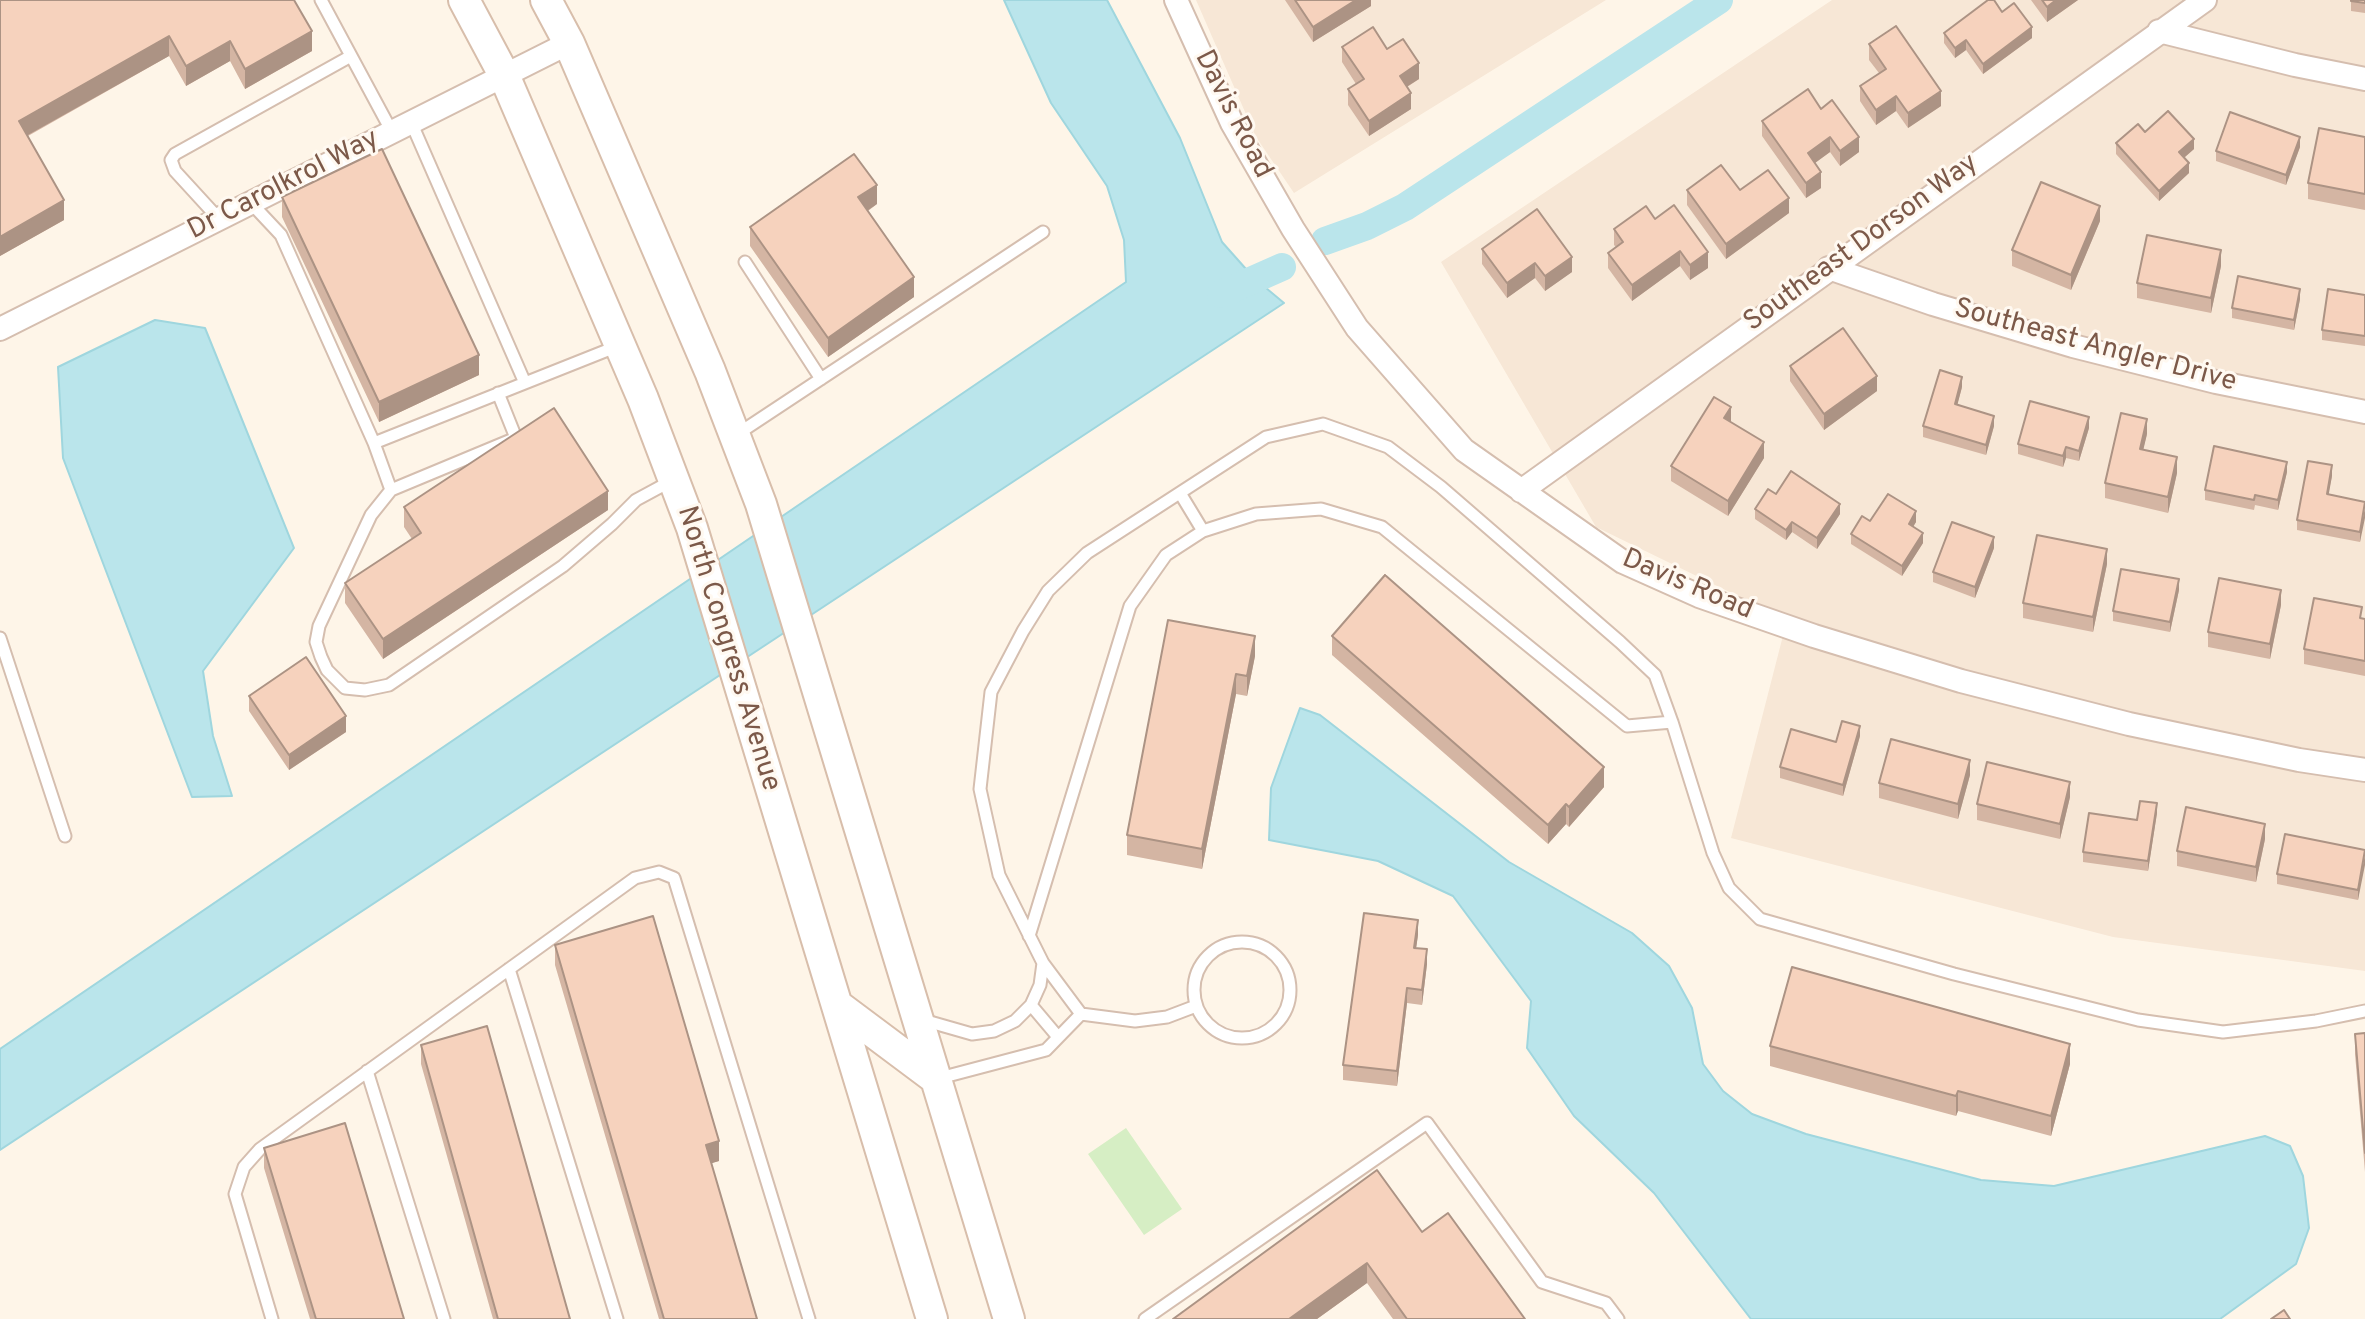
<!DOCTYPE html>
<html>
<head>
<meta charset="utf-8">
<style>
	body { margin:0 }
	canvas { display:block; background:#fef5e8 }
</style>
</head>
<body>
<canvas width="2365" height="1319"></canvas>
<script>
const context = document.querySelector('canvas').getContext('2d');
context.lineJoin = 'round';
function fillPath(path, color) { context.fillStyle = color; context.fill(path, 'evenodd'); }
const shape = rows => new Path2D(rows.map(r => 'M' + r).join(''));
function trace(path, color, width, dash) { context.strokeStyle = color; context.lineWidth = width; context.lineCap = dash ? 'butt' : 'round'; context.setLineDash(dash || []); context.stroke(path); }
function drawText(font, color, halo, rows, align = 'center') {
  context.font = font + ' Overpass,sans-serif'; context.lineWidth = 6; context.setLineDash([]); context.textBaseline = 'middle'; context.strokeStyle = halo; context.fillStyle = color; for (const [text, x, y, turn = 0] of rows) {
    context.save(); context.translate(x, y); context.rotate((+turn || 0) * Math.PI / 180); context.textAlign = isNaN(turn) ? turn : align; if (halo) context.strokeText(text, 0, 0); context.fillText(text, 0, 0); context.restore();
  }
}
const residential = shape([
	[1196,0,1606,0,1294,193,1256,137],
	[1832,0,2365,0,2365,971,2113,937,1731,838,1787,620,1596,527,1441,262]
]);
const green = shape([
	[1126,1128,1182,1209,1144,1235,1088,1154]
]);
const water = shape([
	[1004,0,1107,0,1180,138,1222,242,1254,278,1284,303,0,1150,0,1049,1126,282,1124,240,1107,186,1051,103,1004,0],
	[155,320,205,328,294,548,203,671,213,736,232,796,192,797,63,458,58,367,155,320],
	[1300,708,1320,715,1509,862,1632,933,1669,966,1692,1008,1703,1064,1723,1091,1752,1114,1806,1134,1981,1180,2054,1186,2265,1136,2290,1146,2303,1176,2309,1228,2296,1264,2220,1319,1751,1319,1654,1193,1574,1116,1527,1048,1531,1001,1453,896,1378,861,1269,840,1271,788,1300,708]
]);
const canal = shape([
	[1325,241,1367,226,1405,207,1719,0],
	[1221,294,1282,267]
]);
const lane = shape([
	[321,0,392,132],
	[411,122,525,383],
	[251,203,281,235,374,443,618,346],
	[219,219,175,171,171,160,175,154,351,56],
	[745,262,821,379],
	[736,435,1043,232],
	[374,443,391,490,516,438,498,393],
	[391,490,371,515,319,626,316,642,321,657,327,670,345,688,365,690,389,685,563,566,612,524,636,500,673,480],
	[1180,493,1203,531],
	[0,638,65,836],
	[1029,936,1130,606,1166,555,1203,531,1256,514,1321,509,1382,527,1627,726,1672,722],
	'1194 990a48 48 0 1 1 96 0a48 48 0 1 1-96 0Z',
	[509,969,617,1319],
	[1031,1005,1058,1037],
	[1196,1006,1167,1017,1135,1021,1081,1014,1043,963,999,875,980,789,991,692,1023,631,1048,591,1087,553,1266,437,1323,424,1388,447,1441,487,1620,642,1655,675,1672,722,1713,853,1729,888,1760,919,1954,974,2138,1020,2223,1032,2316,1021,2365,1011],
	[923,1020,972,1034,994,1031,1015,1021,1031,1005,1040,985,1043,963],
	[367,1071,444,1319],
	[936,1079,1046,1050,1081,1014],
	[272,1319,235,1194,244,1167,260,1149,635,878,659,872,674,878,809,1319],
	[1145,1319,1427,1123,1542,1282,1606,1303,1618,1319]
]);
const street = shape([
	[1176,0,1232,123,1293,229,1357,328,1464,450,1623,562,1699,596,1814,636,1961,681,2129,724,2299,760,2365,770],
	[2159,31,2295,65,2365,79],
	[1829,268,1933,304,2073,346,2216,382,2365,412],
	[0,329,569,43],
	[1521,491,2205,0]
]);
const secondary = shape([
	[464,0,504,75,643,399,692,528,932,1319],
	[546,0,569,43,710,371,761,504,1009,1319],
	[837,1005,936,1079]
]);
const wall = shape([
	[0,0,312,51,245,89,230,61,186,86,169,56,28,136,64,220,0,256],
	[1285,0,1371,0,1371,6,1313,42],
	[2031,0,2078,0,2047,22],
	[2351,0,2365,0,2365,13,2351,11],
	[2002,12,2032,38,1983,74,1966,50,1955,58,1944,43,1944,33],
	[1869,44,1941,106,1908,128,1896,111,1876,125,1860,101,1860,86,1879,73,1869,60],
	[1342,47,1387,49,1419,79,1407,87,1411,109,1369,136,1348,105,1348,89,1356,84,1342,62],
	[1821,109,1859,152,1840,166,1830,152,1815,163,1821,188,1806,198,1762,136,1762,121],
	[2145,132,2194,149,2184,158,2189,173,2159,201,2116,154,2116,143],
	[2365,137,2365,210,2308,199,2308,183],
	[2300,147,2286,185,2216,161,2216,151],
	[1687,190,1740,190,1789,213,1726,259,1687,205],
	[282,197,479,375,379,422,282,217],
	[877,204,868,211,914,297,828,357,750,246,750,227],
	[1655,219,1708,268,1690,280,1680,266,1632,301,1608,268,1608,253,1616,247,1614,245,1614,229],
	[2100,221,2071,290,2012,266,2012,250],
	[1482,249,1572,272,1545,291,1535,278,1507,298,1482,264],
	[2221,266,2211,313,2137,298,2137,283],
	[2365,295,2365,346,2322,340,2322,330],
	[2300,299,2294,330,2232,318,2232,308],
	[1790,366,1877,391,1824,430,1790,381],
	[1962,387,1957,405,1994,426,1986,455,1923,437,1923,426],
	[1731,422,1764,458,1728,516,1671,481,1671,466],
	[2089,428,2079,461,2066,458,2063,467,2018,454,2018,444],
	[2147,434,2143,449,2177,473,2168,513,2105,498,2105,483],
	[2287,472,2278,510,2255,505,2254,510,2205,500,2205,490],
	[2332,476,2328,495,2365,502,2360,542,2297,530,2297,520],
	[1776,494,1840,514,1817,549,1792,532,1786,540,1755,519,1755,509],
	[404,507,608,510,383,659,345,603,345,583,412,539,404,527],
	[1870,521,1916,522,1913,526,1923,543,1902,576,1851,544,1851,534],
	[1994,548,1975,598,1933,582,1933,572],
	[2107,564,2093,632,2023,618,2023,603],
	[2179,590,2170,632,2113,621,2113,611],
	[2281,605,2270,659,2208,647,2208,632],
	[2362,619,2365,619,2365,676,2304,664,2304,649],
	[1168,620,1255,656,1247,696,1236,694,1202,869,1127,855,1127,835],
	[1332,636,1604,787,1569,827,1566,824,1548,844,1332,655],
	[249,696,346,732,289,770,249,711],
	[1860,736,1843,796,1780,778,1780,767,1836,742],
	[1970,775,1958,819,1879,798,1879,783],
	[2070,797,2060,839,1977,820,1977,804],
	[2157,813,2148,871,2083,862,2083,852,2137,820],
	[2265,839,2256,882,2177,866,2177,851],
	[2365,850,2358,900,2277,884,2277,874],
	[1418,935,1416,948,1427,964,1422,1005,1407,1003,1397,1086,1343,1080,1343,1065],
	[555,945,719,1161,711,1163,757,1319,659,1319,555,965],
	[2365,1033,2365,1172,2355,1054,2355,1034],
	[421,1045,570,1319,493,1319,421,1064],
	[1770,1046,2070,1064,2051,1136,1958,1111,1956,1116,1770,1066],
	[264,1148,404,1319,310,1319,264,1168],
	[1422,1232,1525,1319,1393,1319,1367,1283,1317,1319,1173,1319]
]);
const shadedWall = shape([
	[1356,0,1371,0,1371,6,1313,42,1313,27],
	[2056,0,2078,0,2047,22,2047,7],
	[2032,27,2032,38,1983,74,1983,64],
	[312,31,312,51,245,89,245,69],
	[169,36,169,56,19,140,19,121],
	[1966,40,1966,50,1955,58,1955,48],
	[230,41,230,61,186,86,186,66],
	[1419,63,1419,79,1400,91,1400,76],
	[1941,91,1941,106,1908,128,1908,113],
	[1411,93,1411,109,1369,136,1369,121],
	[1896,96,1896,111,1876,125,1876,110],
	[1830,137,1830,152,1808,168,1808,153],
	[1859,137,1859,152,1840,166,1840,151],
	[2300,137,2300,147,2286,185,2286,175],
	[2194,139,2194,149,2179,162,2179,152],
	[2189,163,2189,173,2159,201,2159,191],
	[1821,172,1821,188,1806,198,1806,183],
	[877,185,877,204,858,217,858,197],
	[1789,198,1789,213,1726,259,1726,244],
	[64,200,64,220,0,256,0,237],
	[2100,206,2100,221,2071,290,2071,275],
	[2221,250,2221,266,2211,313,2211,298],
	[1680,251,1680,266,1632,301,1632,285],
	[1708,252,1708,268,1690,280,1690,265],
	[1572,257,1572,272,1545,291,1545,276],
	[1535,263,1535,278,1507,298,1507,283],
	[914,277,914,297,828,357,828,338],
	[2300,289,2300,299,2294,330,2294,320],
	[479,355,479,375,379,422,379,402],
	[1877,376,1877,391,1824,430,1824,414],
	[1962,377,1962,387,1955,414,1955,404],
	[1731,407,1731,423,1724,418],
	[1994,416,1994,426,1986,455,1986,445],
	[2089,417,2089,428,2079,461,2079,451],
	[2147,419,2147,434,2140,464,2140,449],
	[1764,442,1764,458,1728,516,1728,501],
	[2066,447,2066,458,2063,467,2063,456],
	[2177,457,2177,473,2168,513,2168,497],
	[2287,462,2287,472,2278,510,2278,500],
	[2332,465,2332,476,2327,504,2327,494],
	[608,491,608,510,383,659,383,639],
	[1840,504,1840,514,1817,549,1817,538],
	[2365,508,2365,518,2360,542,2360,532],
	[1916,511,1916,522,1909,534,1909,524],
	[1792,522,1792,532,1786,540,1786,530],
	[1923,533,1923,543,1902,576,1902,566],
	[1994,537,1994,548,1975,598,1975,587],
	[2107,549,2107,564,2093,632,2093,617],
	[2179,579,2179,590,2170,632,2170,622],
	[2281,590,2281,605,2270,659,2270,644],
	[1255,636,1255,656,1247,696,1247,676],
	[1236,674,1236,694,1202,869,1202,849],
	[346,716,346,732,289,770,289,755],
	[1860,726,1860,736,1843,796,1843,785],
	[1970,760,1970,775,1958,819,1958,804],
	[1604,767,1604,787,1569,827,1569,807],
	[2070,782,2070,797,2060,839,2060,824],
	[2157,803,2157,813,2148,871,2148,861],
	[1566,804,1566,824,1548,844,1548,825],
	[2265,824,2265,839,2256,882,2256,867],
	[2365,855,2365,865,2358,900,2358,890],
	[1418,920,1418,935,1414,963,1414,948],
	[1427,949,1427,964,1422,1005,1422,990],
	[1407,988,1407,1003,1397,1086,1397,1071],
	[2070,1044,2070,1064,2051,1136,2051,1116],
	[1958,1091,1958,1111,1956,1116,1956,1096],
	[719,1141,719,1161,706,1165,706,1145],
	[1367,1263,1367,1283,1317,1319,1289,1319]
]);
const building = shape([
	[0,0,294,0,312,31,245,69,230,41,186,66,169,36,19,121,64,200,0,237,0,0],
	[1295,0,1356,0,1313,27,1295,0],
	[1988,0,1994,0,2002,12,2014,3,2032,27,1983,64,1966,40,1955,48,1944,33,1988,0],
	[2042,0,2056,0,2047,7,2042,0],
	[2351,0,2365,0,2365,3,2351,1,2351,0],
	[1896,26,1941,91,1908,113,1896,96,1876,110,1860,86,1886,69,1869,44,1896,26],
	[1373,27,1387,49,1403,39,1419,63,1400,76,1411,93,1369,121,1348,89,1364,79,1342,47,1373,27],
	[1808,89,1821,109,1832,100,1859,137,1840,151,1830,137,1808,153,1821,172,1806,183,1762,121,1808,89],
	[2168,111,2194,139,2179,152,2189,163,2159,191,2116,143,2138,124,2145,132,2168,111],
	[2230,112,2300,137,2286,175,2216,151,2230,112],
	[2319,128,2365,137,2365,194,2308,183,2319,128],
	[382,149,479,355,379,402,282,197,382,149],
	[854,154,877,185,858,197,914,277,828,338,750,227,854,154],
	[1721,165,1740,190,1768,170,1789,198,1726,244,1687,190,1721,165],
	[2041,182,2100,206,2071,275,2012,250,2041,182],
	[1674,205,1708,252,1690,265,1680,251,1632,285,1608,253,1623,242,1614,229,1646,206,1655,219,1674,205],
	[1537,209,1572,257,1545,276,1535,263,1507,283,1482,249,1537,209],
	[2147,235,2221,250,2211,298,2137,283,2147,235],
	[2238,276,2300,289,2294,320,2232,308,2238,276],
	[2328,289,2365,295,2365,336,2322,330,2328,289],
	[1843,328,1877,376,1824,414,1790,366,1843,328],
	[1940,370,1962,377,1955,404,1994,416,1986,445,1923,426,1940,370],
	[1714,397,1731,407,1724,418,1764,442,1728,501,1671,466,1714,397],
	[2030,401,2089,417,2079,451,2066,447,2063,456,2018,444,2030,401],
	[554,408,608,491,383,639,345,583,421,533,404,507,554,408],
	[2121,413,2147,419,2140,449,2177,457,2168,497,2105,483,2121,413],
	[2214,446,2287,462,2278,500,2255,495,2254,500,2205,490,2214,446],
	[2308,461,2332,465,2327,494,2365,502,2360,532,2297,520,2308,461],
	[1791,471,1840,504,1817,538,1792,522,1786,530,1755,509,1768,489,1776,494,1791,471],
	[1888,494,1916,511,1909,524,1923,533,1902,566,1851,534,1862,516,1870,521,1888,494],
	[1952,522,1994,537,1975,587,1933,572,1952,522],
	[2037,535,2107,549,2093,617,2023,603,2037,535],
	[2121,569,2179,579,2170,622,2113,611,2121,569],
	[1385,575,1604,767,1569,807,1566,804,1548,825,1332,636,1385,575],
	[2219,578,2281,590,2270,644,2208,632,2219,578],
	[2314,598,2362,607,2360,618,2365,619,2365,661,2304,649,2314,598],
	[1168,620,1255,636,1247,676,1236,674,1202,849,1127,835,1168,620],
	[306,657,346,716,289,755,249,696,306,657],
	[1842,721,1860,726,1843,785,1780,767,1791,729,1836,742,1842,721],
	[1891,739,1970,760,1958,804,1879,783,1891,739],
	[1987,762,2070,782,2060,824,1977,804,1987,762],
	[2140,801,2157,803,2148,861,2083,852,2089,813,2137,820,2140,801],
	[2186,807,2265,824,2256,867,2177,851,2186,807],
	[2285,834,2365,850,2358,890,2277,874,2285,834],
	[1364,913,1418,920,1414,948,1427,949,1422,990,1407,988,1397,1071,1343,1065,1364,913],
	[653,916,719,1141,706,1145,757,1319,664,1319,555,945,653,916],
	[1792,967,2070,1044,2051,1116,1958,1091,1956,1096,1770,1046,1792,967],
	[487,1026,570,1319,498,1319,421,1045,487,1026],
	[2365,1033,2365,1153,2355,1034,2365,1033],
	[345,1123,404,1319,316,1319,264,1148,345,1123],
	[1377,1170,1422,1232,1448,1213,1525,1319,1407,1319,1367,1263,1289,1319,1173,1319,1377,1170],
	[2284,1310,2290,1319,2271,1319,2284,1310]
]);
const streetNames = [
	["Davis Road",1232,115,63],
	["Dr Carolkrol Way",284,186,-27],
	["Southeast Dorson Way",1862,244,-36],
	["Southeast Angler Drive",2095,347,15],
	["Davis Road",1687,586,23],
	["North Congress Avenue",727,649,73]
];
fillPath(residential, '#f7e7d6');
fillPath(green, '#d6eec4');
fillPath(water, '#bae5eb');
trace(water, '#9fd6de', 2);
trace(canal, '#bae5eb', 28);
trace(lane, '#d5beaf', 15);
trace(street, '#d5beaf', 26);
trace(secondary, '#d8beab', 34);
trace(lane, '#fff', 11);
trace(street, '#fff', 22);
trace(secondary, '#fff', 30);
fillPath(wall, '#d4b5a3');
fillPath(shadedWall, '#ac9384');
fillPath(building, '#f6d2bd');
trace(building, '#ac9384', 2);
drawText('28px', '#7c5949', '#fff9f1', streetNames);
</script>
</body>
</html>
